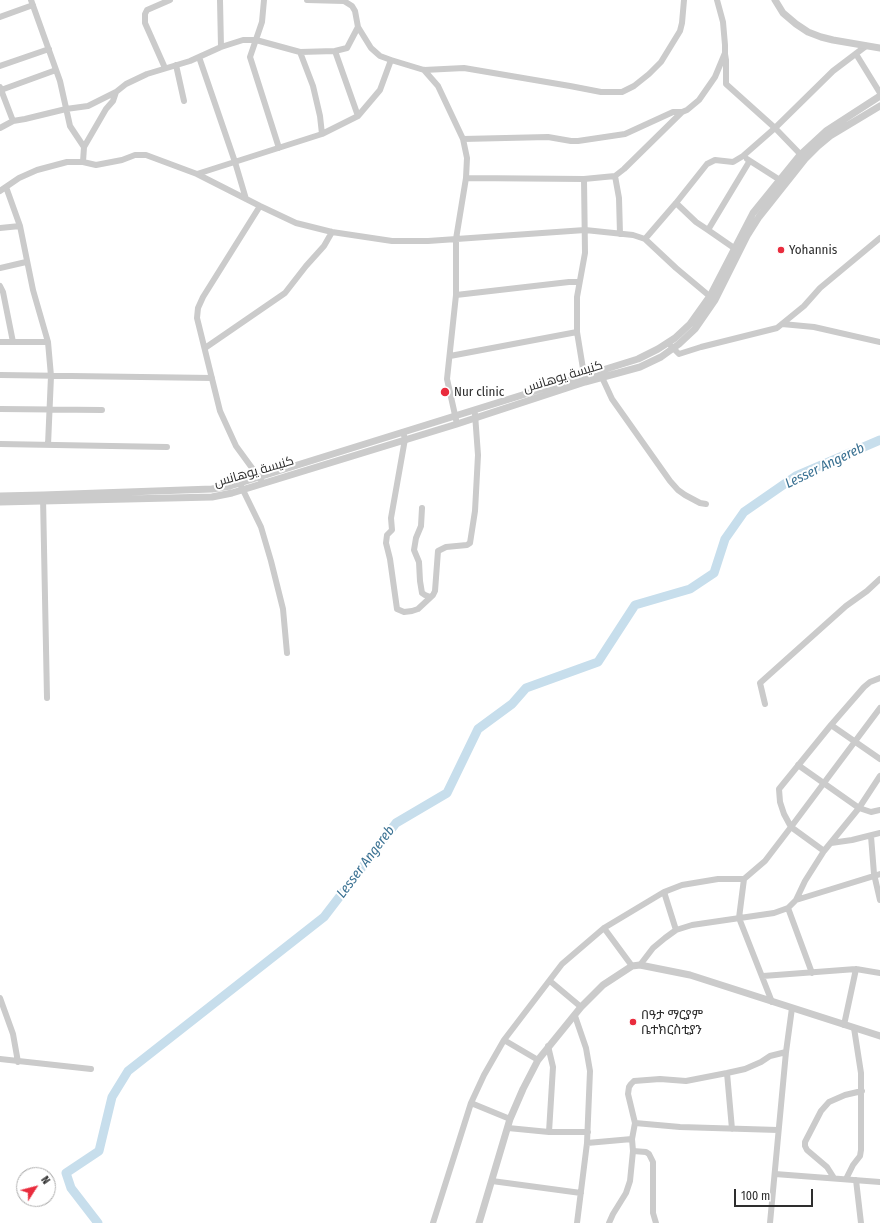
<!DOCTYPE html>
<html>
<head>
<meta charset="utf-8">
<style>
	body { margin:0 }
	#map { position:relative; width:880px; height:1223px; overflow:hidden; background:#fff; font-family:"Fira Sans Condensed",sans-serif }
	canvas { display:block }
	.north { position:absolute; left:16px; top:1167px; width:40px; height:40px; box-sizing:border-box; background:#fff; border:1px solid #ababab; border-radius:50%; rotate:54deg; font-size:11px; font-weight:700; line-height:16px; text-align:center; color:#2e2e2e }
	.north::after { content:''; display:block; margin:auto; width:14px; height:18px; background:#e92c3d; clip-path:polygon(50% 0,100% 100%,50% 72%,0 100%) }
	.scale { position:absolute; left:734px; top:1189px; width:79px; height:18px; box-sizing:border-box; border:2px solid #2e2e2e; border-top:0; padding-left:5px; font-size:12px; line-height:14px; white-space:nowrap; color:#2e2e2e; -webkit-text-stroke:3px #fff; paint-order:stroke }
</style>
</head>
<body>
<div id="map">
<canvas width="880" height="1223"></canvas>
<div class="north">N</div>
<div class="scale">100 m</div>
</div>
<script>
const context = document.querySelector('canvas').getContext('2d');
context.lineJoin = 'round';
const shape = rows => new Path2D(rows.map(r => 'M' + r).join(''));
function trace(path, color, width, dash) { context.strokeStyle = color; context.lineWidth = width; context.lineCap = dash ? 'butt' : 'round'; context.setLineDash(dash || []); context.stroke(path); }
function drawText(font, color, halo, rows, align = 'center') {
  context.font = font + ' "Fira Sans Condensed",Cairo,"Noto Sans Ethiopic",sans-serif'; context.lineWidth = 4; context.setLineDash([]); context.textBaseline = 'middle'; context.strokeStyle = halo; context.fillStyle = color; for (const [text, x, y, turn = 0] of rows) {
    context.save(); context.translate(x, y); context.rotate((+turn || 0) * Math.PI / 180); context.textAlign = isNaN(turn) ? turn : align; if (halo) context.strokeText(text, 0, 0); context.fillText(text, 0, 0); context.restore();
  }
}
const river = shape([
	[98,1223,71,1188,66,1173,99,1151,112,1097,128,1071,324,917,396,823,447,793,478,729,512,704,526,688,598,662,635,605,690,589,714,573,725,539,744,512,796,476,880,440]
]);
const minor = shape([
	[31,0,60,81,70,126,84,147,83,162],
	[220,0,221,47],
	[264,0,262,22,250,57,279,148],
	[307,0,344,1,352,6,355,11,358,27,371,48,380,56,391,60,424,70,464,68,570,86,601,92,622,92,634,86,649,74,661,62,680,31,682,23,684,0],
	[0,17,33,5],
	[335,51,358,116],
	[300,52,313,86,320,116,322,134],
	[725,54,726,60,726,84,775,128,803,157],
	[856,54,880,93],
	[199,57,235,162,246,199],
	[176,65,184,101],
	[0,66,49,49],
	[165,68,145,23,145,14,147,10,170,0],
	[424,70,438,86,463,139,467,158,466,178,456,239,456,295,447,379,457,424],
	[0,87,13,121,25,119,66,109,88,106,116,92],
	[1,90,56,70],
	[0,128,13,121],
	[463,139,548,137,571,141,578,141,625,134,673,112,682,112],
	[84,147,106,109,113,101,116,92,126,84,147,74,190,61,221,47,243,40,256,40,300,52,335,51,347,48,358,27],
	[747,159,783,182],
	[197,174,322,134,358,116,380,90,391,60],
	[615,176,619,198,620,234],
	[466,178,584,179,615,176,624,169,682,112,687,110,699,100,715,77,725,53,725,45,723,22,717,0],
	[584,179,585,253,577,297,577,332,585,381],
	[6,187,20,226,33,290,48,342,51,376,48,445],
	[0,191,19,178,37,170,67,162,83,162,96,165,122,160,135,155,146,155,197,174,260,206,296,223,332,232,392,241,428,241,585,230,633,235,645,239,676,268,713,299],
	[676,203,696,222,708,230,749,162],
	[260,206,203,297,198,308,197,318,220,411,236,446,263,483],
	[0,228,20,226],
	[708,230,734,248],
	[645,239,676,203,707,164,715,160,733,162,743,156,775,128,833,71,866,46],
	[0,268,26,262],
	[0,286,3,292,13,342],
	[456,295,569,282,579,282],
	[782,324,814,327,880,342],
	[0,342,48,342],
	[671,346,679,354,701,347,777,328,804,306,820,288,880,238],
	[205,348,285,293,306,266,324,246,332,232],
	[450,356,577,332],
	[600,373,612,399,670,481,678,490,685,495,700,503,706,504],
	[0,375,212,378],
	[0,409,102,410],
	[403,432,405,439,391,518,392,530,387,535,386,543,390,559,397,609,404,612,412,611,418,609,433,595,435,591,438,551,446,547,467,545,470,543,475,511,478,455,475,414],
	[0,444,167,447],
	[241,486,261,527,271,561,283,609,287,653],
	[43,497,47,698],
	[422,508,421,526,416,538,414,550,419,562,420,581,422,593,425,595,430,597],
	[765,704,760,683,846,606,867,591,880,579],
	[831,725,880,759],
	[798,765,859,808,871,812,880,810],
	[871,836,874,874,880,900],
	[831,843,852,840,880,833],
	[824,851,791,827,784,814,780,802,779,789,831,725,864,687,870,682,880,678],
	[664,892,676,930],
	[796,900,880,874],
	[788,908,812,973],
	[604,928,632,966],
	[640,965,653,948,665,938,676,930,692,925,774,913,788,908,796,900,805,881,824,851,859,808,880,776],
	[763,976,856,969,880,973],
	[550,981,581,1007],
	[0,998,13,1034,18,1062],
	[772,1002,739,918,744,879,765,861,791,827,880,708],
	[575,1016,586,1048,590,1071,587,1143,577,1223],
	[844,1025,856,969],
	[504,1040,538,1060],
	[548,1046,553,1067,549,1132],
	[0,1059,91,1069],
	[727,1073,732,1129],
	[471,1103,510,1119],
	[635,1123,680,1127,778,1130],
	[508,1128,549,1132,588,1132],
	[587,1143,632,1139],
	[633,1151,646,1152,649,1154,653,1162,653,1213,656,1223],
	[775,1174,880,1182],
	[834,1178,827,1167,807,1150,805,1146,805,1142,821,1111,829,1102,845,1095,862,1091],
	[846,1179,853,1165,860,1156,861,1150,861,1073,854,1028],
	[856,1180,861,1223],
	[492,1181,581,1193],
	[433,1223,471,1103,484,1075,504,1040,562,964,604,928,664,892,682,885,718,879,744,879],
	[609,1223,613,1214,626,1193,630,1181,633,1151,632,1139,635,1123,628,1094,629,1087,631,1084,634,1081,660,1079,686,1081,727,1073,745,1069,761,1062,770,1056,786,1052],
	[770,1223,786,1052,792,1008]
]);
const tertiary = shape([
	[775,0,783,13,796,24,808,32,821,37,833,40,880,48],
	[0,496,43,495,212,489,230,486,638,359,658,349,675,338,690,324,710,296,753,213,800,155,826,131,880,96],
	[0,502,212,497,232,493,457,424,585,382,640,367,661,357,679,344,695,329,715,300,747,236,759,217,805,159,818,146,830,136,880,106],
	[479,1223,510,1119,523,1089,538,1060,581,1007,603,985,632,966,640,965,690,975,880,1036]
]);
const markers = [
	[781,250,4,"#e92c3d"],
	[445,392,5,"#e92c3d"],
	[633,1022,4,"#e92c3d"]
];
const poiNames = [
	["Yohannis",789,250],
	["Nur clinic",454,392],
	["በዓታ ማርያም",641,1015],
	["ቤተክርስቲያን",641,1030]
];
const streetNames = [
	["كنيسة يوهانس",563,377,-17],
	["كنيسة يوهانس",254,472,-16]
];
const waterNames = [
	["Lesser Angereb",825,466,-26],
	["Lesser Angereb",366,862,-53]
];
trace(river, '#c7deec', 9);
trace(minor, '#cbcbcb', 6);
trace(tertiary, '#cbcbcb', 7);
for (const [x, y, r, color] of markers) { const dot = new Path2D(); dot.arc(x, y, r, 0, 2 * Math.PI); context.fillStyle = color; context.fill(dot); trace(dot, '#fff', 1.5); }
drawText('13px', '#2e2e2e', '#fff', poiNames, 'left');
drawText('13px', '#2e2e2e', '#fff', streetNames);
drawText('italic 14px', '#3a7192', '#fff', waterNames);
</script>
</body>
</html>
